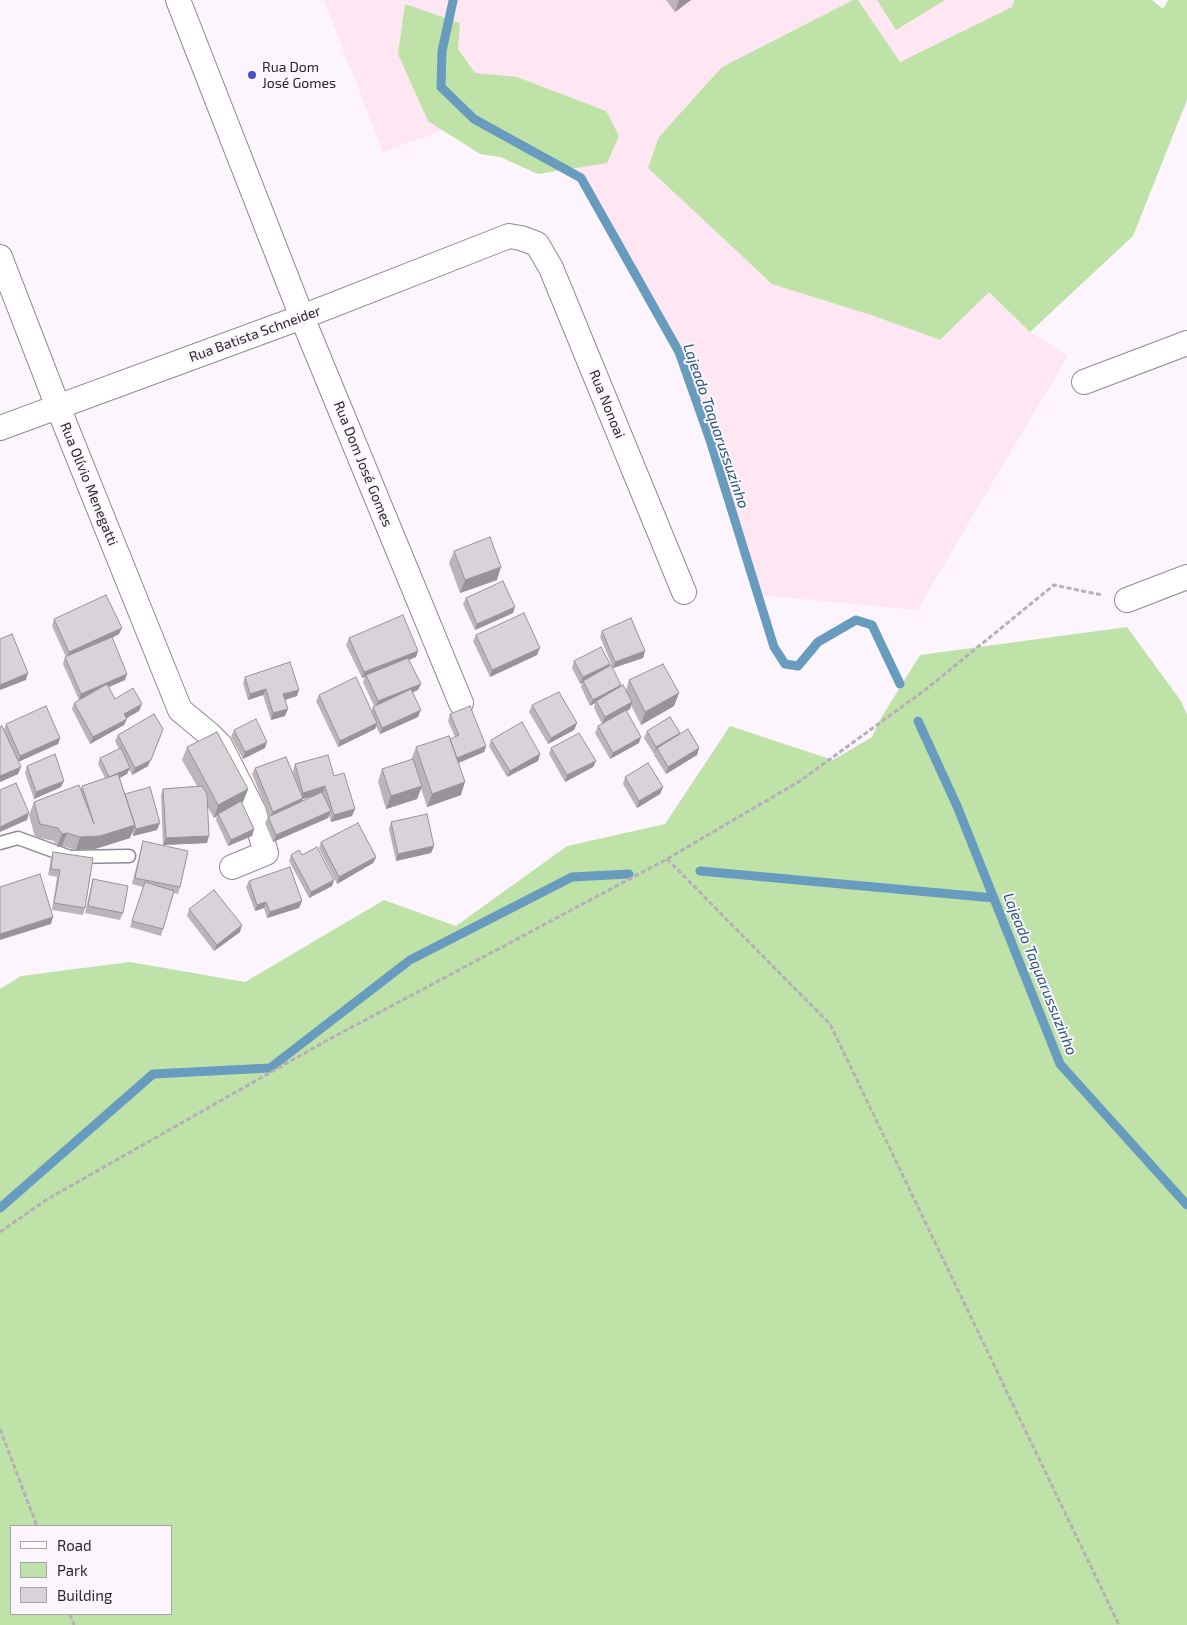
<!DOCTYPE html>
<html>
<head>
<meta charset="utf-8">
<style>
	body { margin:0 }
	#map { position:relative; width:1187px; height:1625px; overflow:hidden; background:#fdf5fd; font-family:"Exo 2",sans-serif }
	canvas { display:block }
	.legend { position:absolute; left:10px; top:1525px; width:162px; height:90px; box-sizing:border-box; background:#fdf5fd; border:1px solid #a9a3a9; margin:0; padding:6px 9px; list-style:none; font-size:15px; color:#2a272a }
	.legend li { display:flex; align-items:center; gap:10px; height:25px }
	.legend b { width:25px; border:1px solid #a9a3a9 }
</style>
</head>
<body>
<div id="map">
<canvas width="1187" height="1625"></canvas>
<ul class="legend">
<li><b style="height:6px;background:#fff"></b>Road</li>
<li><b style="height:14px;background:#bfe2a9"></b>Park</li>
<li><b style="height:14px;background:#d9d2d9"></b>Building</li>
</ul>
</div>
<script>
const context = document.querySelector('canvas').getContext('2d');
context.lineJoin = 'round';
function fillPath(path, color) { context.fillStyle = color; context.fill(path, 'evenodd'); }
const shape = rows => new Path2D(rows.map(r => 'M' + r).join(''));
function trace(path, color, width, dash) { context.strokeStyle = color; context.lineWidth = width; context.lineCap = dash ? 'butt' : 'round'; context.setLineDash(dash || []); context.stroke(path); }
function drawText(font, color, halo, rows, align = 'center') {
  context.font = font + ' "Exo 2",sans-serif'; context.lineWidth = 4; context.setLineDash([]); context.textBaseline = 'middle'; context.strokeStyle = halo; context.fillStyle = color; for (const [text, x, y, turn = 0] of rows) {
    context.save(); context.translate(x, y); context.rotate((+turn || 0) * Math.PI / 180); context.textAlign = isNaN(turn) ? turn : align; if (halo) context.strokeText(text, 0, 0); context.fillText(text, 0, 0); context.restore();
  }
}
const industrial = shape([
	[324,0,853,0,722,67,871,315,940,340,989,291,1030,332,1068,356,917,610,758,595,710,440,679,352,581,178,474,119,383,152],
	[858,0,1014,0,1013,7,900,62]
]);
const green = shape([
	[853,0,858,0,900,62,1012,7,1014,0,1152,0,1163,9,1168,0,1187,0,1187,100,1133,236,1030,332,989,292,940,340,871,315,772,284,648,168,659,137,722,67],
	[877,0,945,0,896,30],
	[405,4,460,23,458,49,475,73,517,77,606,111,619,136,607,163,538,174,500,157,480,154,428,121,398,54],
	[1127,627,1181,701,1187,715,1187,1625,0,1625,0,989,21,976,130,962,245,982,384,900,456,926,567,846,665,824,730,726,833,760,872,737,881,718,920,655],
	[11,1526,171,1526,171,1614,11,1614]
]);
const stream = shape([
	[453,1,442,51,441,87,474,119,581,178,679,352,710,440,774,647,785,664,798,666,818,642,856,620,872,625,900,684],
	[918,721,957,806,1060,1064,1187,1205],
	[700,871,994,898],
	[0,1208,153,1074,270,1068,410,960,572,877,629,874]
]);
const path = shape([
	[667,859,830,1024,1119,1625],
	[0,1232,46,1200,324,1042,667,859,800,781,925,690,1054,585,1102,595],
	[0,1429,37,1526],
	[70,1614,74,1625]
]);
const service = shape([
	[0,843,18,838,70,857,129,856]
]);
const minor = shape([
	[178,0,302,317,461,703],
	[0,257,58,407,180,710,209,734,220,745,254,812,266,853,232,867],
	[1084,382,1187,343],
	[0,428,302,317,509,236,521,238,537,244,551,268,684,592],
	[1127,600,1187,577]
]);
const wall = shape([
	[666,0,691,0,675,12],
	[454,551,497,580,460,593,449,563],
	[466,598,513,613,475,630,463,604],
	[54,619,119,634,112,638,125,680,109,687,115,699,139,711,126,718,124,725,90,744,72,709,74,703,79,700,63,664,65,657,66,657,52,626],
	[602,631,645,651,643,658,613,668,600,637],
	[476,635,537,655,490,677,473,641],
	[349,638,418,651,416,657,409,660,418,690,413,692,418,717,380,734,376,726,375,729,338,747,316,701,319,695,372,710,373,707,374,706,363,682,365,677,362,678,346,645],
	[574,661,610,666,620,687,626,690,629,680,679,693,674,706,641,725,631,705,630,709,627,711,639,743,610,759,595,733,598,726,602,724,594,708,595,703,590,706,581,687,582,683,580,684,572,668],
	[245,677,297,696,285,700,285,716,271,720,263,695,248,700,243,683],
	[532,705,577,723,574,730,548,744,529,712],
	[450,714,486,746,484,752,459,763,461,795,427,807,421,788,417,799,386,809,378,782,382,769,411,760,416,747,450,739,455,737,448,721],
	[6,724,60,738,58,744,18,762,18,774,0,782,0,727,4,730],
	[234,730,265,748,243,759,231,737],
	[647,731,680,734,699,748,697,755,666,774,654,755,655,753,654,754,644,738],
	[118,735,148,766,132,775,129,769,127,774,120,778,125,794,157,830,133,836,132,832,130,838,95,849,76,850,62,846,57,847,54,841,35,837,29,815,34,802,81,789,82,786,105,778,98,764,100,758,119,749,115,741],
	[491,740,540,754,538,761,507,777,489,746],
	[187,747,248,789,243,802,242,803,254,829,252,836,228,846,216,820,217,816,214,818,207,806,207,843,163,845,161,795,163,789,197,786,182,760],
	[551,748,596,761,593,767,565,782,549,754],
	[295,764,334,776,352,816,331,822,329,815,328,818,273,842,265,823,268,817,269,816,252,774,255,768,295,779,293,771],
	[319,794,302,801,303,799],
	[27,766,61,787,34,799,25,773],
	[625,777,663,787,660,794,637,808,623,784],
	[391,822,434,846,431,853,396,861,389,829],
	[143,841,180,887,178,894,174,893,161,936,130,927,143,887,132,884,141,848],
	[321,842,376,857,373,863,337,884,319,848],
	[53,852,85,908,83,915,52,910,57,877,48,875,51,858],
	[291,855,302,855,334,880,332,886,309,898,289,861],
	[93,879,123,913,120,920,85,913,91,886],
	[249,881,299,908,267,918,264,908,255,911,246,887],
	[189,909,240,932,214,951,187,916]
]);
const shadedWall = shape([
	[679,0,691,0,675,12],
	[501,567,497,580,460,593,465,580],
	[515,607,513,613,475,630,477,624],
	[122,628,119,634,67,659,69,652],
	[540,648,537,655,490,677,492,670],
	[418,651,416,657,366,676,366,675,365,677,362,678,364,672],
	[645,651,643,658,613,668,615,662],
	[610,664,608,670,583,681,582,683,580,684,583,677],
	[28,673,26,680,0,690,0,685],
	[127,674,125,680,79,700,81,694],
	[421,684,418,690,375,708,378,701],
	[621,685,618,691,596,701,595,703,590,706,593,700],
	[266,689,263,695,248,700,250,694],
	[299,690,297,696,281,701,283,694],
	[679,693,674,706,641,725,645,712],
	[632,702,630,709,602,724,605,717],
	[142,704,139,711,122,721,124,714],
	[288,709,285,716,271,720,273,713],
	[421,710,418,717,380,734,382,728],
	[127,719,124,725,90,744,93,737],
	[377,723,375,729,338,747,340,741],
	[577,723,574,730,548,744,551,738],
	[680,733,678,739,657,748,654,754,656,747],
	[161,736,148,766,132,775,135,768],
	[641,737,639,743,610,759,613,753],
	[60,738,58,744,18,762,20,756],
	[267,742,265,748,243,759,245,752],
	[486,746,484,752,455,764,457,758],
	[699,748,697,755,666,774,668,767],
	[540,754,538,761,507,777,510,771],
	[596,761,593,767,565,782,567,775],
	[21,767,18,774,0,782,0,776],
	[130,768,127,774,107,784,109,777],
	[64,781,61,787,34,799,36,792],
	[465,782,461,795,427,807,432,794],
	[325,786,323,793,303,799,300,805,271,819,273,812,301,799,303,793],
	[422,786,417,799,386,809,391,796],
	[663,787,660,794,637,808,639,801],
	[248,789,243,802,219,815,218,814,217,816,214,818,218,805],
	[355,809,352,816,331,822,334,815],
	[331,811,328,818,273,842,276,835],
	[29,813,27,820,0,832,0,827],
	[160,823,157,830,133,836,136,829],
	[135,825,130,838,95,849,76,850,80,837],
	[254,829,252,836,228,846,231,840],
	[67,833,62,846,57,847,62,834],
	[209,836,207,843,163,845,166,838],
	[434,846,431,853,396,861,398,854],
	[376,857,373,863,337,884,339,877],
	[334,880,332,886,309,898,311,892],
	[302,901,299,908,267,918,270,912],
	[266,902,264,908,255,911,257,905],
	[53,917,51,924,0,940,0,934],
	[242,925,240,932,214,951,217,945]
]);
const building = shape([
	[490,537,501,567,465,580,454,551,490,537],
	[503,581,515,607,477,624,466,598,503,581],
	[106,595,122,628,69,652,54,619,106,595],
	[524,613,540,648,492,670,476,635,524,613],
	[403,615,418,651,364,672,349,638,403,615],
	[631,618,645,651,615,662,602,631,631,618],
	[12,634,28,673,0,685,0,639,12,634],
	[112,637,127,674,81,694,65,657,112,637],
	[601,647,610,664,583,677,574,661,601,647],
	[408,658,421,684,378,701,366,675,408,658],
	[290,662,299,690,283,694,288,709,273,713,266,689,250,694,245,677,290,662],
	[663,664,679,693,645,712,629,680,663,664],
	[611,665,621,685,593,700,583,681,611,665],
	[356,677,377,723,340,741,319,695,356,677],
	[107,684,115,699,133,688,142,704,124,714,127,719,93,737,74,703,107,684],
	[623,685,632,702,605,717,596,701,623,685],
	[411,689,421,710,382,728,373,707,411,689],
	[559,692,577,723,551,738,532,705,559,692],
	[46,706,60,738,20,756,6,724,46,706],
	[470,706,486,746,457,758,450,739,459,735,450,714,470,706],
	[626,710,641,737,613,753,598,726,626,710],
	[154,714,163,729,151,760,135,768,118,735,154,714],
	[670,717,680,733,656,747,647,731,670,717],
	[256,719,267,742,245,752,234,730,256,719],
	[522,722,540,754,510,771,491,740,522,722],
	[2,726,21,767,0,776,0,727,2,726],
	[688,729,699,748,668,767,657,748,688,729],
	[217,732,248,789,218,805,187,747,217,732],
	[579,733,596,761,567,775,551,748,579,733],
	[449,736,465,782,432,794,416,747,449,736],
	[121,748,130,768,109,777,100,758,121,748],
	[55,754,64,781,36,792,27,766,55,754],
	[328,755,334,776,344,773,355,809,334,815,325,786,303,793,295,764,328,755],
	[286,757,303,798,273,812,255,768,286,757],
	[413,759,422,786,391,796,382,769,413,759],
	[648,763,663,787,639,801,625,777,648,763],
	[118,774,135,825,100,836,80,837,67,833,62,834,58,828,40,824,34,802,79,785,94,824,82,786,118,774],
	[16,783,29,813,0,827,0,790,16,783],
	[202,786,207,794,209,836,166,838,163,789,202,786],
	[150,787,160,823,136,829,125,794,150,787],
	[322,792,331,811,276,835,268,817,322,792],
	[241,801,254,829,231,840,218,814,241,801],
	[427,814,434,846,398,854,391,822,427,814],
	[358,823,376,857,339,877,321,842,358,823],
	[143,841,188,851,180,887,135,878,143,841],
	[317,847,334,880,311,892,291,855,299,850,302,855,317,847],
	[53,852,93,858,85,908,54,903,60,870,51,869,53,852],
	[290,867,302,901,270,912,266,902,257,905,249,881,290,867],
	[40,874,53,917,0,934,0,887,40,874],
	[93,879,128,886,123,913,88,906,93,879],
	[145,882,174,891,163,929,132,921,145,882],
	[214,890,242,925,217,945,189,909,214,890]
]);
const markers = [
	[252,75,5,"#4251c5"]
];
const poiNames = [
	["Rua Dom",262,67],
	["José Gomes",262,83]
];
const streetNames = [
	["Rua Batista Schneider",255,334,-20],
	["Rua Nonoai",607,404,68],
	["Rua Dom José Gomes",363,464,68],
	["Rua Olívio Menegatti",89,484,68]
];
const waterNames = [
	["Lajeado Taquarussuzinho",716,426,71],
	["Lajeado Taquarussuzinho",1040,974,68]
];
fillPath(industrial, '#fee7f3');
fillPath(green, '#bfe2a9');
trace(stream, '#679cbf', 9);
trace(service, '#918b91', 15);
trace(minor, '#918b91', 26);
trace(path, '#b6afb6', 3, [5, 2.5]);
trace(service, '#fff', 12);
trace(minor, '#fff', 24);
fillPath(wall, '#bbb5bb');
fillPath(shadedWall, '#989398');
fillPath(building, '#d9d2d9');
trace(building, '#989398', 1);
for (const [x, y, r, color] of markers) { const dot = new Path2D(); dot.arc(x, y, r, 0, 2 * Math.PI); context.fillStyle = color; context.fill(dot); trace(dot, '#fdf5fd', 2); }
drawText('14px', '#2a272a', '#fdf5fd', poiNames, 'left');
drawText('14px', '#2a272a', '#fdf5fd', streetNames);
drawText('italic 15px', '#1f5879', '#fdf5fd', waterNames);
</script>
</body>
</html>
